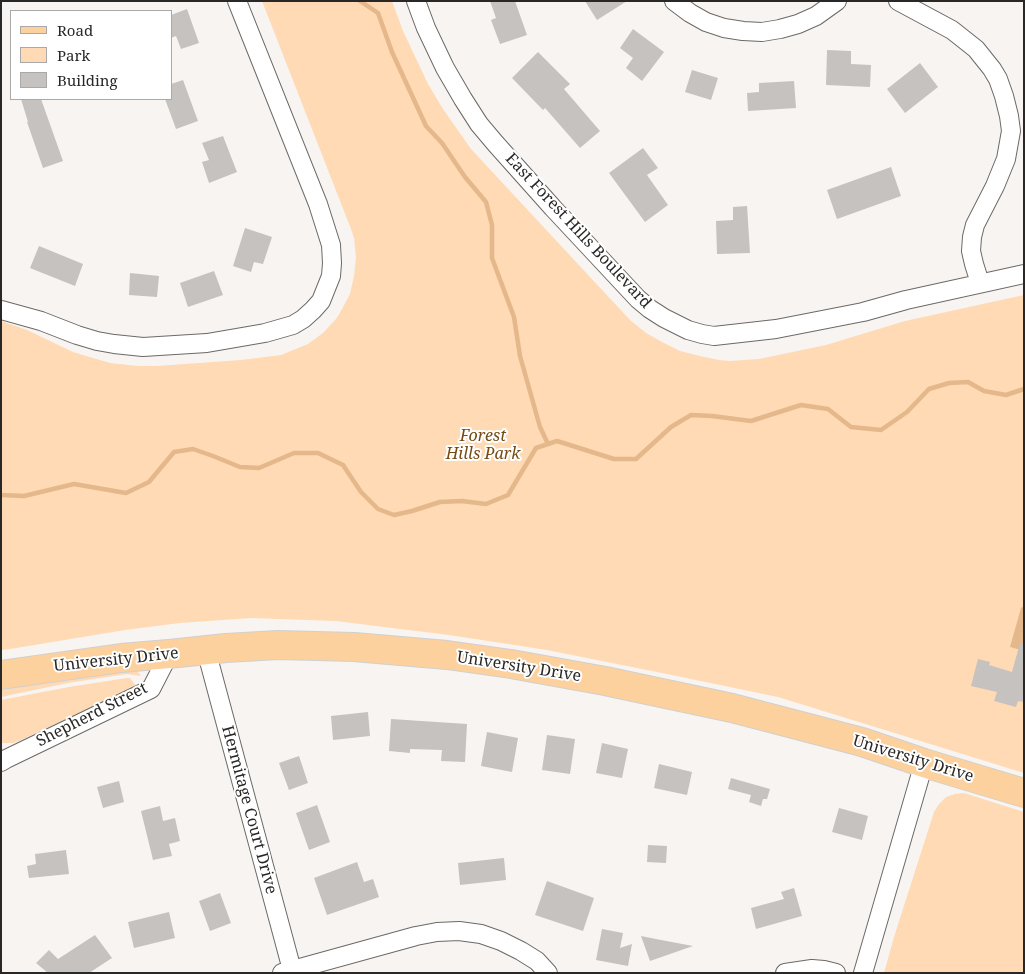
<!DOCTYPE html>
<html>
<head>
<meta charset="utf-8">
<style>
	body { margin:0 }
	#map { position:relative; width:1025px; height:974px; overflow:hidden; background:#f8f4f1; font-family:"Noto Serif",serif }
	canvas { display:block }
	.frame { position:absolute; inset:0; border:2px solid #292827; pointer-events:none }
	.legend { position:absolute; left:10px; top:10px; width:162px; height:90px; box-sizing:border-box; background:#fff; border:1px solid #a9a9a9; margin:0; padding:6px 9px; list-style:none; font-size:15px; color:#292827 }
	.legend li { display:flex; align-items:center; gap:10px; height:25px }
	.legend b { width:25px; border:1px solid #a9a9a9 }
</style>
</head>
<body>
<div id="map">
<canvas width="1025" height="974"></canvas>
<div class="frame"></div>
<ul class="legend">
<li><b style="height:6px;background:#fdd19d"></b>Road</li>
<li><b style="height:14px;background:#ffdab4"></b>Park</li>
<li><b style="height:14px;background:#c5c2bf"></b>Building</li>
</ul>
</div>
<script>
const context = document.querySelector('canvas').getContext('2d');
context.lineJoin = 'round';
function fillPath(path, color) { context.fillStyle = color; context.fill(path, 'evenodd'); }
const shape = rows => new Path2D(rows.map(r => 'M' + r).join(''));
function trace(path, color, width, dash) { context.strokeStyle = color; context.lineWidth = width; context.lineCap = dash ? 'butt' : 'round'; context.setLineDash(dash || []); context.stroke(path); }
function drawText(font, color, halo, rows, align = 'center') {
  context.font = font + ' "Noto Serif",serif'; context.lineWidth = 4; context.setLineDash([]); context.textBaseline = 'middle'; context.strokeStyle = halo; context.fillStyle = color; for (const [text, x, y, turn = 0] of rows) {
    context.save(); context.translate(x, y); context.rotate((+turn || 0) * Math.PI / 180); context.textAlign = isNaN(turn) ? turn : align; if (halo) context.strokeText(text, 0, 0); context.fillText(text, 0, 0); context.restore();
  }
}
const green = shape([
	[262,1,392,1,403,31,428,84,443,109,471,149,630,320,646,333,662,342,680,351,700,356,719,360,730,361,759,359,826,345,905,321,1024,295,1024,773,778,697,662,673,547,650,449,635,336,621,251,618,180,623,125,630,10,649,1,650,1,321,27,330,73,352,110,363,138,366,157,366,241,360,281,355,308,344,323,333,336,319,341,311,350,294,354,276,356,257,354,238,351,229],
	[136,669,141,676,127,674,68,683,1,697,1,690,18,686],
	[127,678,130,678,136,686,19,741,13,743,1,743,1,700,69,687],
	[964,793,1024,812,1024,973,884,973,894,937,934,812,939,804,946,797,955,794]
]);
const water = shape([
	[1024,606,1024,651,1010,647,1021,608]
]);
const stream = shape([
	[360,1,378,13,392,52,426,126,442,143,465,177,486,202,492,225,492,258,514,317,520,356,540,427,548,444],
	[1,495,24,496,74,484,126,493,149,482,174,452,193,449,213,456,240,467,259,468,294,453,318,453,343,465,361,492,378,509,394,515,412,511,440,502,462,501,486,504,508,495,536,448,557,441,614,459,636,459,671,427,691,415,712,416,751,421,801,405,828,409,851,427,881,430,907,412,929,389,949,383,968,382,984,391,1006,395,1024,389]
]);
const building = shape([
	[490,1,515,1,527,35,500,44,491,20,496,18],
	[585,1,627,1,597,20],
	[187,9,199,43,181,49,176,36,171,38,171,15],
	[633,29,664,52,642,81,626,68,633,58,620,48],
	[827,50,851,51,851,64,871,65,870,87,826,85],
	[538,52,570,84,564,89,600,131,580,148,545,108,543,110,512,78],
	[920,63,938,87,905,113,887,89],
	[692,70,718,78,711,100,685,92],
	[183,80,198,121,176,129,165,99,171,99,171,84],
	[794,81,796,108,748,111,747,93,759,92,759,83],
	[21,99,41,99,63,161,43,168,27,122,28,122],
	[223,136,237,172,209,183,202,162,209,160,202,143],
	[643,148,658,168,647,175,668,205,645,222,609,173],
	[891,167,901,196,837,219,827,190],
	[747,206,750,253,717,254,716,221,733,220,733,207],
	[245,228,272,237,263,264,254,262,251,272,233,266],
	[39,246,83,264,75,286,30,268],
	[214,271,223,295,188,307,180,283],
	[130,273,159,276,157,297,129,295],
	[1020,643,1024,643,1024,702,1018,701,1016,707,994,701,997,692,971,686,978,659,990,662,989,665,1012,672],
	[368,712,370,736,333,740,331,716],
	[391,719,467,724,465,762,441,761,442,750,410,749,410,753,389,751],
	[487,732,518,738,512,772,481,766],
	[547,735,575,739,570,774,542,770],
	[602,743,628,749,622,778,596,773],
	[299,756,308,783,289,790,279,763],
	[659,764,692,772,687,795,654,788],
	[731,778,770,789,767,799,763,799,761,806,749,802,751,795,728,789],
	[119,781,124,802,103,808,97,787],
	[317,805,330,842,309,850,296,813],
	[160,806,163,821,175,818,180,841,169,844,172,856,153,860,141,811],
	[839,808,868,816,862,840,832,832],
	[648,845,667,846,666,863,647,862],
	[66,850,69,874,29,878,27,866,36,864,35,854],
	[504,858,506,880,460,885,458,863],
	[357,862,364,882,373,879,379,897,327,915,314,878],
	[547,881,594,898,583,931,535,915],
	[794,888,802,916,756,929,751,908,784,899,781,892],
	[220,893,231,923,210,931,199,901],
	[169,912,175,938,134,948,128,922],
	[602,929,623,933,620,948,632,944,628,966,596,960],
	[95,935,112,958,89,973,48,973,36,963,49,950,58,959],
	[641,936,661,940,693,946,650,961]
]);
const street = shape([
	[416,1,426,28,445,68,463,99,479,124,495,143,553,208,638,299,650,309,664,318,688,330,702,334,714,336,776,329,863,312,906,300,1024,274],
	[674,1,690,13,706,22,724,28,743,31,762,32,780,29,798,24,816,16,837,1],
	[898,1,952,30,976,49,992,69,998,79,1004,96,1009,116,1011,131,1006,159,995,186,975,225,972,237,971,251,974,264,980,283],
	[1,310,41,321,77,335,97,341,114,344,143,347,207,343,265,333,293,325,303,319,313,310,321,301,331,276,332,263,331,245,318,204,237,1],
	[206,650,292,970],
	[1,762,6,759,151,689,169,654],
	[282,973,416,936,437,932,459,931,481,934,501,941,521,951,537,961,548,973],
	[785,973,812,969,824,970,836,973],
	[863,973,924,763]
]);
const primary = shape([
	[1,675,121,658,169,654,226,648,278,645,354,647,447,655,511,664,605,681,732,708,862,742,924,763,1024,793]
]);
const streetNames = [
	["East Forest Hills Boulevard",578,231,47],
	["University Drive",116,660,-6],
	["University Drive",519,667,9],
	["Shepherd Street",92,715,-27],
	["University Drive",913,759,17],
	["Hermitage Court Drive",249,810,75]
];
const parkNames = [
	["Forest",483,436],
	["Hills Park",483,454]
];
fillPath(green, '#ffdab4');
fillPath(water, '#e4b88a');
trace(stream, '#e4b88a', 4.5);
fillPath(building, '#c5c2bf');
trace(street, '#6c6966', 20);
trace(primary, '#d0d0cf', 30);
trace(street, '#fff', 18);
trace(primary, '#fdd19d', 28);
drawText('16px', '#292827', '#fff', streetNames);
drawText('italic 16px', '#744a14', '#fff', parkNames);
</script>
</body>
</html>
